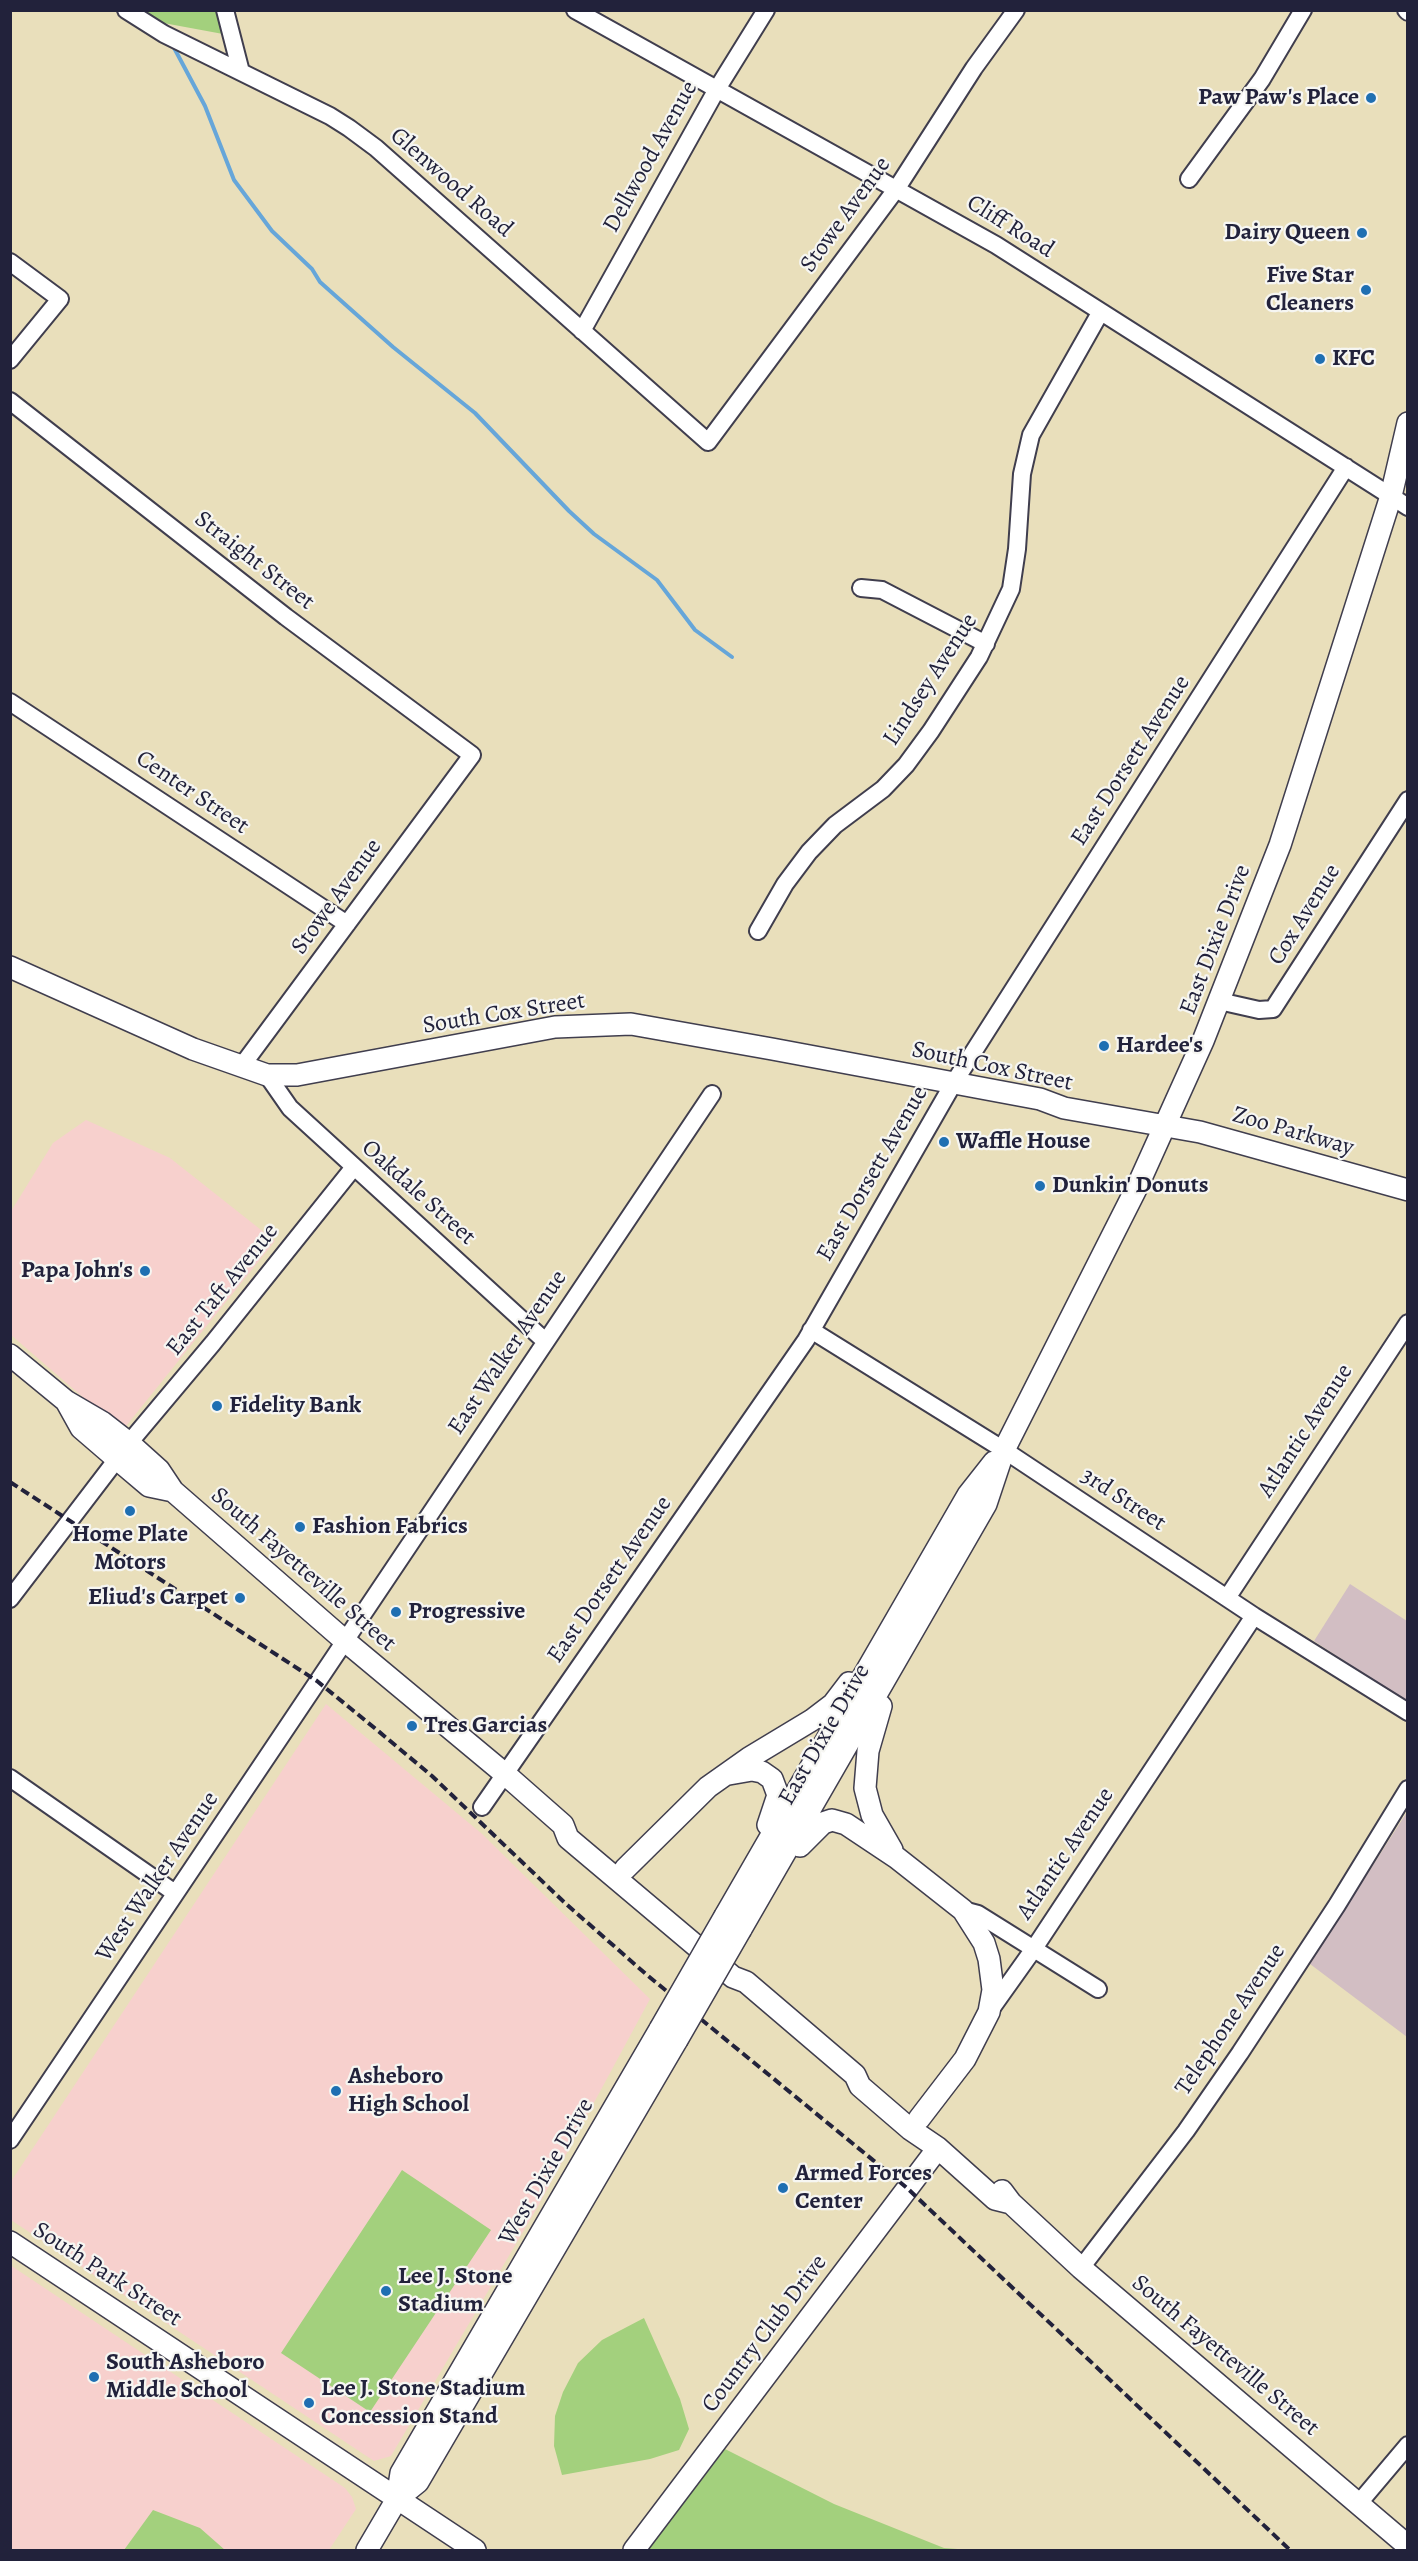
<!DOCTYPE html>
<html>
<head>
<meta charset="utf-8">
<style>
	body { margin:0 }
	#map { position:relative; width:1418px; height:2561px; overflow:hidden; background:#e9dfbb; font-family:Alegreya,serif }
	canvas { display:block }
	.frame { position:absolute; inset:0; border:12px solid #22223b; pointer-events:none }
</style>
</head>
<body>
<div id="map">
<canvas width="1418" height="2561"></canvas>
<div class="frame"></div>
</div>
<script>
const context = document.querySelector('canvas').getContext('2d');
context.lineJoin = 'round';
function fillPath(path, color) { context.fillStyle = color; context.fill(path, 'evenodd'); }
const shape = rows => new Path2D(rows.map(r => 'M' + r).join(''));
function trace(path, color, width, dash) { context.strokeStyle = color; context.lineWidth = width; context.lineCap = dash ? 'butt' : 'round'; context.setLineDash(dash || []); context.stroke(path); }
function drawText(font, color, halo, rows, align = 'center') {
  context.font = font + ' Alegreya,serif'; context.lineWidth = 4.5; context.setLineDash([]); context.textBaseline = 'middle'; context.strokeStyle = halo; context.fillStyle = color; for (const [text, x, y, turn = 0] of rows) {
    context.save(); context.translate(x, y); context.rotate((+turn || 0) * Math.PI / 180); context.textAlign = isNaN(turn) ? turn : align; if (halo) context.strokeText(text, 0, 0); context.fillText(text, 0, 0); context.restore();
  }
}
const built = shape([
	[86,1120,170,1158,275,1241,122,1431,11,1335,10,1213,53,1143],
	[326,1704,481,1833,650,1999,537,2208,391,2456,374,2461,11,2220,10,2183],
	[10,2265,345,2488,352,2497,356,2509,329,2550,11,2550]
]);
const industrial = shape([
	[1350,1584,1407,1621,1407,1702,1314,1641],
	[1407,1812,1408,2037,1407,2037,1310,1964]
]);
const green = shape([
	[139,11,219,11,223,34,158,22],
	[402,2170,491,2230,370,2412,281,2353],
	[644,2318,680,2399,689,2429,679,2450,650,2459,562,2475,554,2446,555,2416,563,2392,578,2363,602,2340],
	[725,2449,834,2504,944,2548,971,2550,648,2550],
	[153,2510,200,2528,225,2550,124,2550]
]);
const stream = shape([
	[172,44,205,106,234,180,272,231,312,269,320,282,393,347,475,413,569,511,594,534,657,580,695,630,732,657]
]);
const minor = shape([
	[126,10,164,34,330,116,349,128,376,148,708,442,897,188,974,68,1016,10],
	[225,10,241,72],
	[575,10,996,245,1408,507],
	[1406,10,1408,12],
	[1189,179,1262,79,1303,10],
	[10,262,60,299,10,360],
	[582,331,717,89,766,10],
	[10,401,286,617,472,755,241,1067],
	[861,588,882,590,986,644],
	[10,702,347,924],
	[758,931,785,884,809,852,835,825,883,789,906,765,931,731,979,657,1011,589,1017,549,1022,474,1031,435,1100,313],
	[1219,1001,1259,1010,1273,1009,1408,800],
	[267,1075,290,1108,545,1341],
	[811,1330,1004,1450,1254,1616,1408,1712],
	[129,1443,213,1343,354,1167],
	[1227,1598,1408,1323],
	[10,1599,117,1459],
	[10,1778,175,1893],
	[482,1807,806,1340,953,1084,1346,467],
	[963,1910,978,1914,1098,1989],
	[991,2009,1033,1950,1254,1616],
	[10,2140,712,1094],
	[1081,2268,1186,2131,1240,2053,1337,1905,1408,1789],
	[1359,2503,1408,2445]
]);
const major = shape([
	[10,967,193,1049,267,1075,297,1075,555,1027,631,1024,772,1049,1040,1099,1064,1108,1200,1132,1408,1190],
	[10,1355,66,1401,102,1422,129,1443,159,1470,173,1491,344,1640,505,1774,563,1825,568,1838,733,1977,746,1982,855,2075,860,2086,910,2129,938,2148,995,2199,1011,2203],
	[66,1401,81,1428,117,1459,149,1486,173,1491],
	[881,1706,868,1751,865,1788,872,1815,892,1850],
	[729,1774,752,1770,762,1772,772,1779,778,1795,768,1825],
	[800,1846,823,1823,832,1820,846,1824,897,1858,963,1910,984,1943,989,1959,993,1990,989,2012,965,2059,919,2119],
	[625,1869,708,1787,749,1758,812,1720,833,1704,849,1683],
	[725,1916,968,1495,994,1462],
	[741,1929,986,1504,1004,1450,1138,1185,1203,1041,1280,845,1391,496,1408,423],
	[1002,2191,1011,2203,1081,2268,1408,2546],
	[10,2242,475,2550],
	[397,2499,401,2473,660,2029],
	[367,2550,397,2499,418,2482,677,2040],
	[634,2550,938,2148]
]);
const rail = shape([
	[10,1482,317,1681,377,1730,432,1776,565,1903,647,1975,907,2188,1290,2550]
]);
const majorBridge = shape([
	[660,2029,725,1916],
	[677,2040,741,1929]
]);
const markers = [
	[1371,98,6,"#1f6fb2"],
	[1362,233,6,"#1f6fb2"],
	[1366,290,6,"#1f6fb2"],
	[1320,359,6,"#1f6fb2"],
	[1104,1046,6,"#1f6fb2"],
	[944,1142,6,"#1f6fb2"],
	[1040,1186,6,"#1f6fb2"],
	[145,1271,6,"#1f6fb2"],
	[217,1406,6,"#1f6fb2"],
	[130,1511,6,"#1f6fb2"],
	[300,1527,6,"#1f6fb2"],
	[240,1598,6,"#1f6fb2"],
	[396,1612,6,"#1f6fb2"],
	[412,1726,6,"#1f6fb2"],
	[336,2091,6,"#1f6fb2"],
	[783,2188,6,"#1f6fb2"],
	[386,2291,6,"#1f6fb2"],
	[94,2377,6,"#1f6fb2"],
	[309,2403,6,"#1f6fb2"]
];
const poiNames = [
	["Paw Paw's Place",1359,98,"right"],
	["Dairy Queen",1350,233,"right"],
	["Five Star",1354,276,"right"],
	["Cleaners",1354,304,"right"],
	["KFC",1332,359],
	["Hardee's",1116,1046],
	["Waffle House",956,1142],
	["Dunkin' Donuts",1052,1186],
	["Papa John's",133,1271,"right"],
	["Fidelity Bank",229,1406],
	["Fashion Fabrics",312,1527],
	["Home Plate",130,1535,"center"],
	["Motors",130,1563,"center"],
	["Eliud's Carpet",228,1598,"right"],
	["Progressive",408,1612],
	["Tres Garcias",424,1726],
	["Asheboro",348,2077],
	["High School",348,2105],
	["Armed Forces",795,2174],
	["Center",795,2202],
	["Lee J. Stone",398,2277],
	["Stadium",398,2305],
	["South Asheboro",106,2363],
	["Middle School",106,2391],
	["Lee J. Stone Stadium",321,2389],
	["Concession Stand",321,2417]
];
const streetNames = [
	["Dellwood Avenue",651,157,-61],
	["Glenwood Road",451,183,41],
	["Stowe Avenue",846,215,-54],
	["Cliff Road",1010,227,32],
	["Straight Street",254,561,38],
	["Lindsey Avenue",931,680,-57],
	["East Dorsett Avenue",1131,761,-57],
	["Center Street",192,793,34],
	["Stowe Avenue",337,897,-54],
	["Cox Avenue",1305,915,-58],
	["East Dixie Drive",1216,940,-69],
	["South Cox Street",504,1014,-9],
	["South Cox Street",992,1067,12],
	["Zoo Parkway",1293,1132,16],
	["East Dorsett Avenue",873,1174,-60],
	["Oakdale Street",418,1193,42],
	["East Taft Avenue",223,1290,-51],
	["East Walker Avenue",508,1353,-56],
	["Atlantic Avenue",1306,1431,-57],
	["3rd Street",1123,1500,33],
	["South Fayetteville Street",303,1570,41],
	["East Dorsett Avenue",610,1580,-55],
	["East Dixie Drive",825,1735,-60],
	["Atlantic Avenue",1066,1854,-56],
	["West Walker Avenue",158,1877,-56],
	["Telephone Avenue",1231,2020,-56],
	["West Dixie Drive",547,2172,-60],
	["South Park Street",107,2275,33],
	["Country Club Drive",765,2334,-53],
	["South Fayetteville Street",1225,2356,40]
];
fillPath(built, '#f7d0cd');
fillPath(industrial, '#d2bec3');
fillPath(green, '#a3d07d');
trace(stream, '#66a6d9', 4);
trace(minor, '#403e4e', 20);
trace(major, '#403e4e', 24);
trace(minor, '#fff', 16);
trace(major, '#fff', 21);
trace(rail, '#22223b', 4, [9, 4.5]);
trace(majorBridge, '#403e4e', 24, []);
trace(majorBridge, '#fff', 21);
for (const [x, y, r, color] of markers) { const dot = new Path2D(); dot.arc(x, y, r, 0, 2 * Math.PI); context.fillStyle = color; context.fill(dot); trace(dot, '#f6f6f2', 2); }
drawText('bold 24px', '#22223b', '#f6f6f2', poiNames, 'left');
drawText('24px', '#22223b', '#f6f6f2', streetNames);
</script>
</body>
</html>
